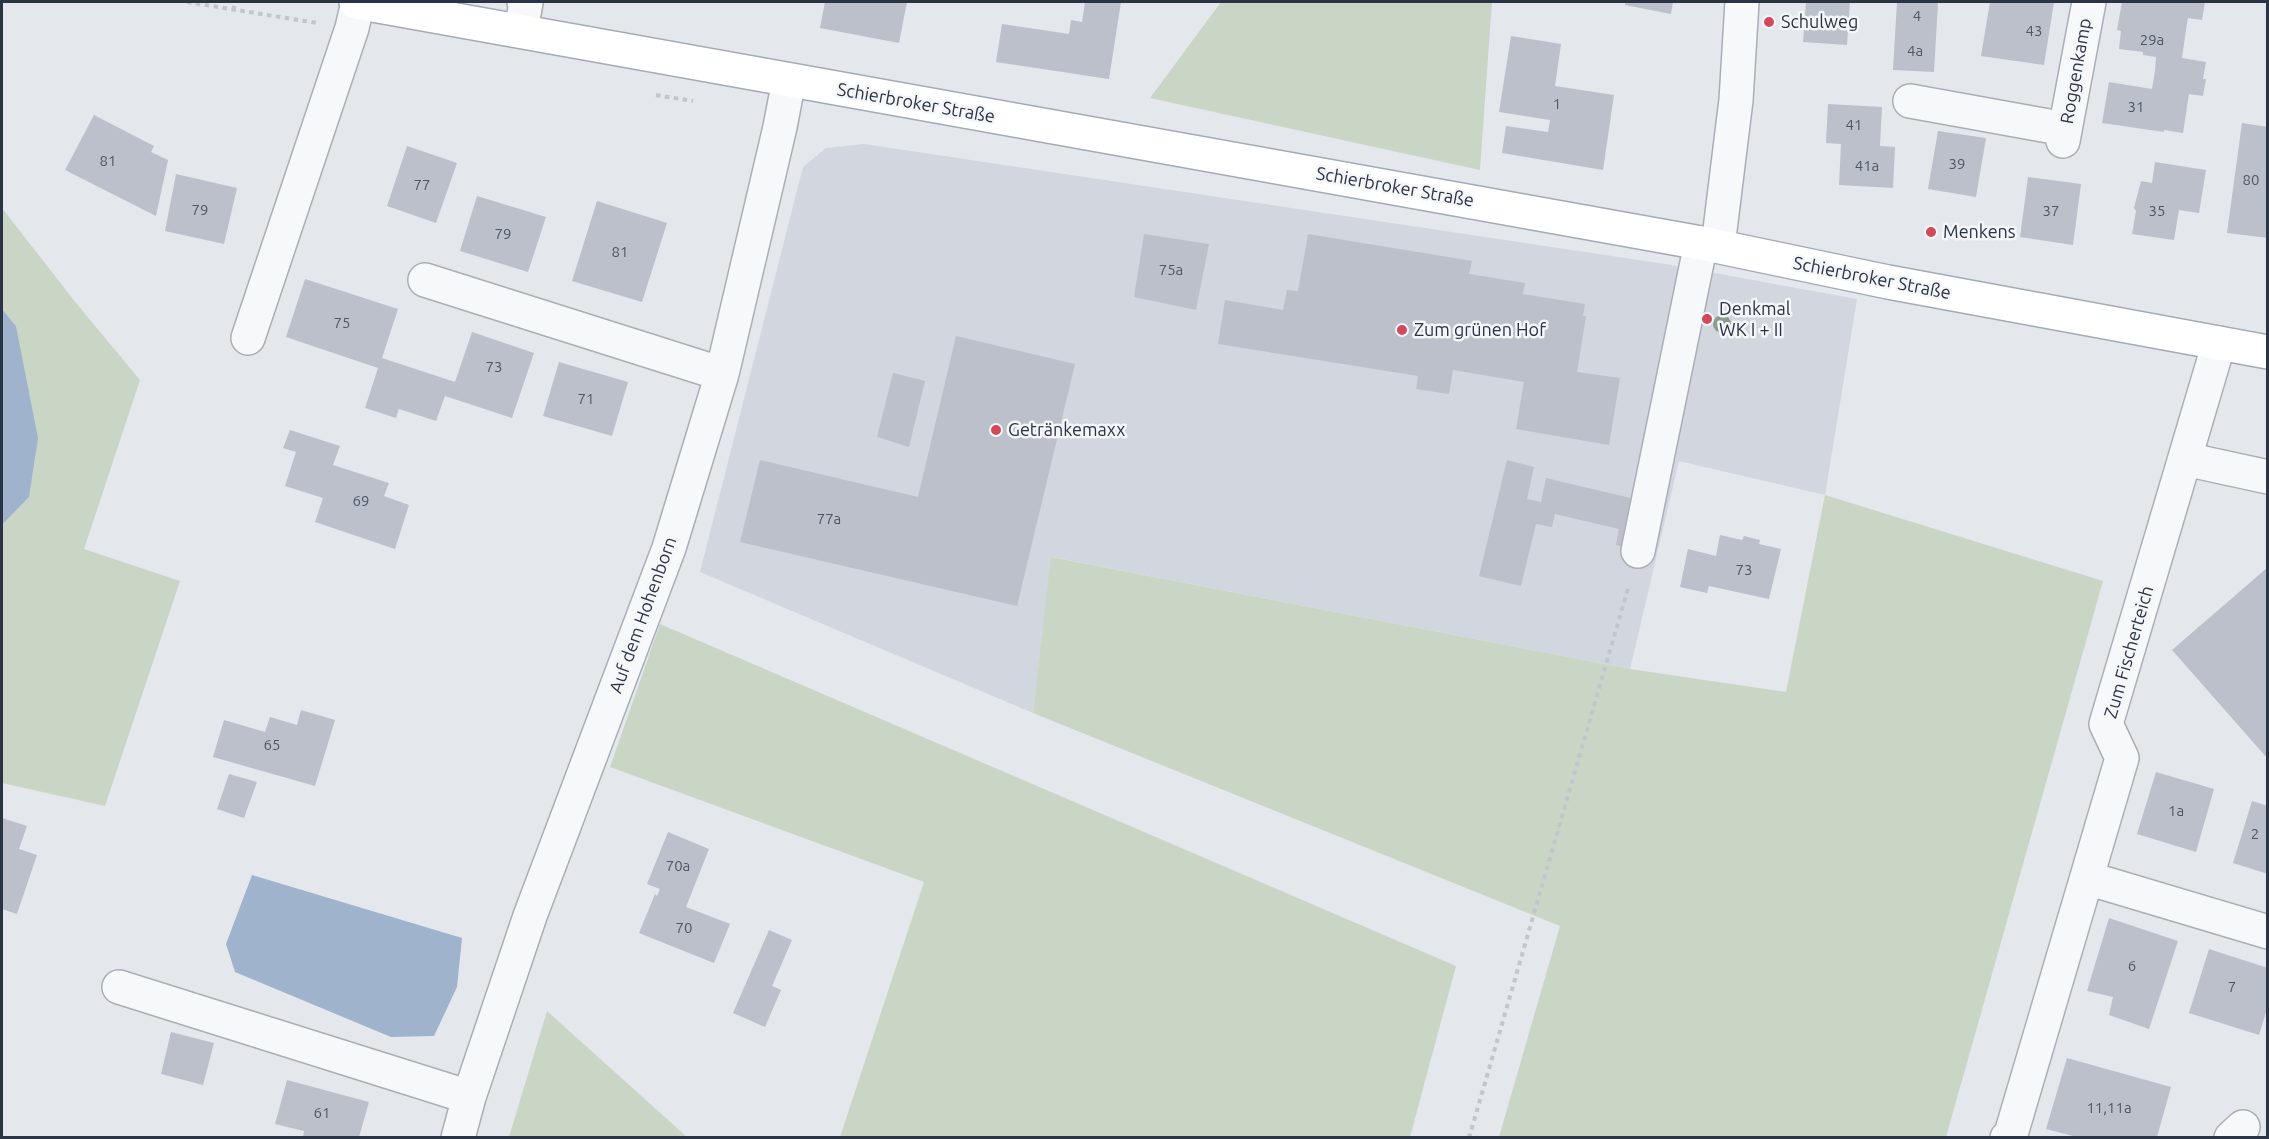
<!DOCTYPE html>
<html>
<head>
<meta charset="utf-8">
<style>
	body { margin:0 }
	#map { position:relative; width:2269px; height:1139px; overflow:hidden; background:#e4e7ec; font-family:Ubuntu,sans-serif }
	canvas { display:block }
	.frame { position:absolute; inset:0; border:3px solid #2b3445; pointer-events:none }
</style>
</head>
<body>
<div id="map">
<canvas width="2269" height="1139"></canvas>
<div class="frame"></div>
</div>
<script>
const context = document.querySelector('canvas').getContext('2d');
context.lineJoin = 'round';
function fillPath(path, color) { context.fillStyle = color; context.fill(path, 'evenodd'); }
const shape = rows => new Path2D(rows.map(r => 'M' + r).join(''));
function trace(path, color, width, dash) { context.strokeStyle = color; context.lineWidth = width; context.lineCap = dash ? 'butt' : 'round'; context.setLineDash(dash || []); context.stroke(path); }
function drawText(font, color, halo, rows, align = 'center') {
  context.font = font + ' Ubuntu,sans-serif'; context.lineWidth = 5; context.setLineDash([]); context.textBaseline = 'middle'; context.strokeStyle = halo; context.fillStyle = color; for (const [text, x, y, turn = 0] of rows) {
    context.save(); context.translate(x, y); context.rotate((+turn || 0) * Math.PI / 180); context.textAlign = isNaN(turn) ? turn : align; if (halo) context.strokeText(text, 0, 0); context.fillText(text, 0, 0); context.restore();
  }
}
const built = shape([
	[864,144,1665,264,1857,299,1825,495,1679,461,1630,669,1052,557,1033,713,700,572,803,167,826,148]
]);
const green = shape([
	[1221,2,1492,2,1480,170,1150,98],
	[2,208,76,303,140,380,84,549,180,581,105,806,2,783,2,525,29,497,16,326,2,309],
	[1825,495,2103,581,1946,1137,1499,1137,1560,926,1033,713,1051,557,1630,669,1786,692],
	[660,624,1456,966,1410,1137,840,1137,924,882,610,767],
	[547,1011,687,1137,509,1137]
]);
const water = shape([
	[2,309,16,326,38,438,29,497,2,525],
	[252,875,462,938,457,987,434,1036,391,1037,235,972,226,944]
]);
const building = shape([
	[825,2,907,2,899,43,820,28],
	[1085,2,1121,2,1109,79,996,62,1002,24,1069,34,1071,20,1082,22],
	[1625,2,1673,2,1671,14,1625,5],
	[1806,2,1850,2,1847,45,1803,42],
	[1897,2,1938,2,1934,72,1893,70],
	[1990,2,2054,2,2044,65,1981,56],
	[2122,2,2205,2,2202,20,2188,18,2187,23,2182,58,2206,62,2203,79,2206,79,2203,96,2189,94,2183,133,2164,130,2164,132,2102,123,2109,82,2152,89,2155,71,2156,57,2143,55,2143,52,2119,49,2121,31,2117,30],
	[1511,36,1561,44,1555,86,1614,95,1603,170,1502,153,1506,126,1548,132,1550,120,1499,112],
	[1828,104,1882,107,1880,146,1895,147,1893,188,1839,185,1841,144,1826,143],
	[94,115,154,146,151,152,168,160,156,216,65,170],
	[2242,123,2268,127,2268,238,2227,233],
	[1938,131,1986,138,1976,197,1928,189],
	[407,146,457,163,436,223,387,206],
	[2155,162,2206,170,2199,213,2179,210,2174,240,2132,234,2136,211,2134,208,2141,181,2152,183],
	[176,174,237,188,224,244,165,231],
	[2028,177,2081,184,2073,245,2020,237],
	[477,196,546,217,528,272,460,251],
	[597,201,667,223,642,302,572,281],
	[1144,234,1209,244,1196,310,1134,297],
	[1308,234,1472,261,1469,274,1525,283,1523,294,1585,304,1583,316,1586,316,1577,372,1620,378,1609,445,1516,429,1524,382,1453,370,1449,394,1416,389,1418,376,1218,344,1225,300,1283,310,1287,290,1298,291],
	[305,279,398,309,382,358,455,382,472,332,534,353,512,418,445,396,436,421,399,409,396,418,365,408,378,368,286,337],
	[956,336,1075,364,1017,606,740,542,760,460,918,497],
	[559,362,628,382,612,436,543,416],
	[893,373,925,381,909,447,877,437],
	[290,430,340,446,333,465,389,483,384,496,409,505,395,549,315,522,323,498,285,486,296,452,283,448],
	[1507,460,1534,467,1527,499,1541,502,1546,478,1643,501,1632,549,1616,545,1619,529,1555,514,1552,527,1536,524,1521,586,1479,576],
	[1720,535,1742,540,1744,536,1760,540,1759,544,1781,549,1769,599,1709,586,1707,593,1680,587,1688,549,1716,556],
	[2268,567,2268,759,2172,650],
	[301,710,335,720,315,786,213,757,224,720,265,732,270,717,297,725],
	[2156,772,2214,789,2196,852,2137,834],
	[229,774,257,782,244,818,217,809],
	[2252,801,2268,806,2268,874,2233,863],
	[2,818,27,826,19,849,37,855,17,914,2,909],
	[668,832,709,849,686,907,730,924,714,963,639,933,655,894,657,896,660,889,647,884],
	[2109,918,2178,941,2149,1029,2109,1015,2113,997,2087,991],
	[769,930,792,940,772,986,781,990,765,1027,733,1013],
	[2209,949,2268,968,2268,1006,2259,1035,2189,1013],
	[171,1032,214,1043,203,1085,161,1074],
	[2067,1058,2171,1087,2157,1137,2077,1137,2046,1129],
	[287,1080,369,1102,359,1137,303,1137,304,1131,275,1124]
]);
const path = shape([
	[187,2,317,23],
	[233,10,236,2],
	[656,95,693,101],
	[1469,1138,1629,585]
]);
const minor = shape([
	[521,30,526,3,524,2],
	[1910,101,2065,129],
	[2063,141,2089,2],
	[1718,246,1736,100,1742,2],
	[425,280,722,374],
	[248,338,352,28,358,2],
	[2185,459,2268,477],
	[1638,551,1701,243],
	[2087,878,2268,932],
	[119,987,469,1097],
	[458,1138,469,1097,530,916,669,548,722,374,780,127,789,80],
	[2007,1138,2011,1134,2122,758,2106,724,2219,343],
	[2231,1138,2243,1127]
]);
const major = shape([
	[356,2,1701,243,1888,282,2268,352]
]);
const trees = [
	[1722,324]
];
const markers = [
	[1769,22,6,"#d1495b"],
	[1931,232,6,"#d1495b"],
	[1707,319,6,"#d1495b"],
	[1402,330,6,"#d1495b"],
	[996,430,6,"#d1495b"]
];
const numberNames = [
	["4",1917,16],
	["43",2034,31],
	["29a",2152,40],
	["4a",1915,51],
	["1",1557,104],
	["31",2136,107],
	["41",1854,125],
	["81",108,161],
	["39",1957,164],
	["41a",1867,166],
	["80",2251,180],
	["77",422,185],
	["79",200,210],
	["37",2051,211],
	["35",2157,211],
	["79",503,234],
	["81",620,252],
	["75a",1171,270],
	["75",342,323],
	["73",494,367],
	["71",586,399],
	["69",361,501],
	["77a",829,519],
	["73",1744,570],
	["65",272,745],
	["1a",2176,811],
	["2",2255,834],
	["70a",678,866],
	["70",684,928],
	["6",2132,966],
	["7",2232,987],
	["11,11a",2109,1108],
	["61",322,1113]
];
const poiNames = [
	["Schulweg",1781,22],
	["Menkens",1943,232],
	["Denkmal",1719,309],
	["WK I + II",1719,330],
	["Zum grünen Hof",1414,330],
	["Getränkemaxx",1008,430]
];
const streetNames = [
	["Roggenkamp",2076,71,-80],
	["Schierbroker Straße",916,103,10],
	["Schierbroker Straße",1395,187,10],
	["Schierbroker Straße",1872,278,11],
	["Auf dem Hohenborn",643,615,-70],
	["Zum Fischerteich",2129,652,-74]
];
fillPath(built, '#d2d6de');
fillPath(green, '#c9d6c5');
fillPath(water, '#9fb4cc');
fillPath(building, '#bbc0ca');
trace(minor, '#a9aeb7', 36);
trace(major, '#a3abb8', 36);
trace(path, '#c2c5cb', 4, [4.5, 4.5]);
trace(minor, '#f7f8fa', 33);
trace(major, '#fff', 33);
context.fillStyle = '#899d89';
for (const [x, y] of trees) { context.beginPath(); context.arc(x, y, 9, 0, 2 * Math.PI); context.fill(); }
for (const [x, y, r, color] of markers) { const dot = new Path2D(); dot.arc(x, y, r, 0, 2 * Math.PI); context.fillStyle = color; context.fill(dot); trace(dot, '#f4f6f9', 2); }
drawText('15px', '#4f5766', null, numberNames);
drawText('18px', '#2b3445', '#f4f6f9', poiNames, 'left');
drawText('18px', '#2b3445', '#f4f6f9', streetNames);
</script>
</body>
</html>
